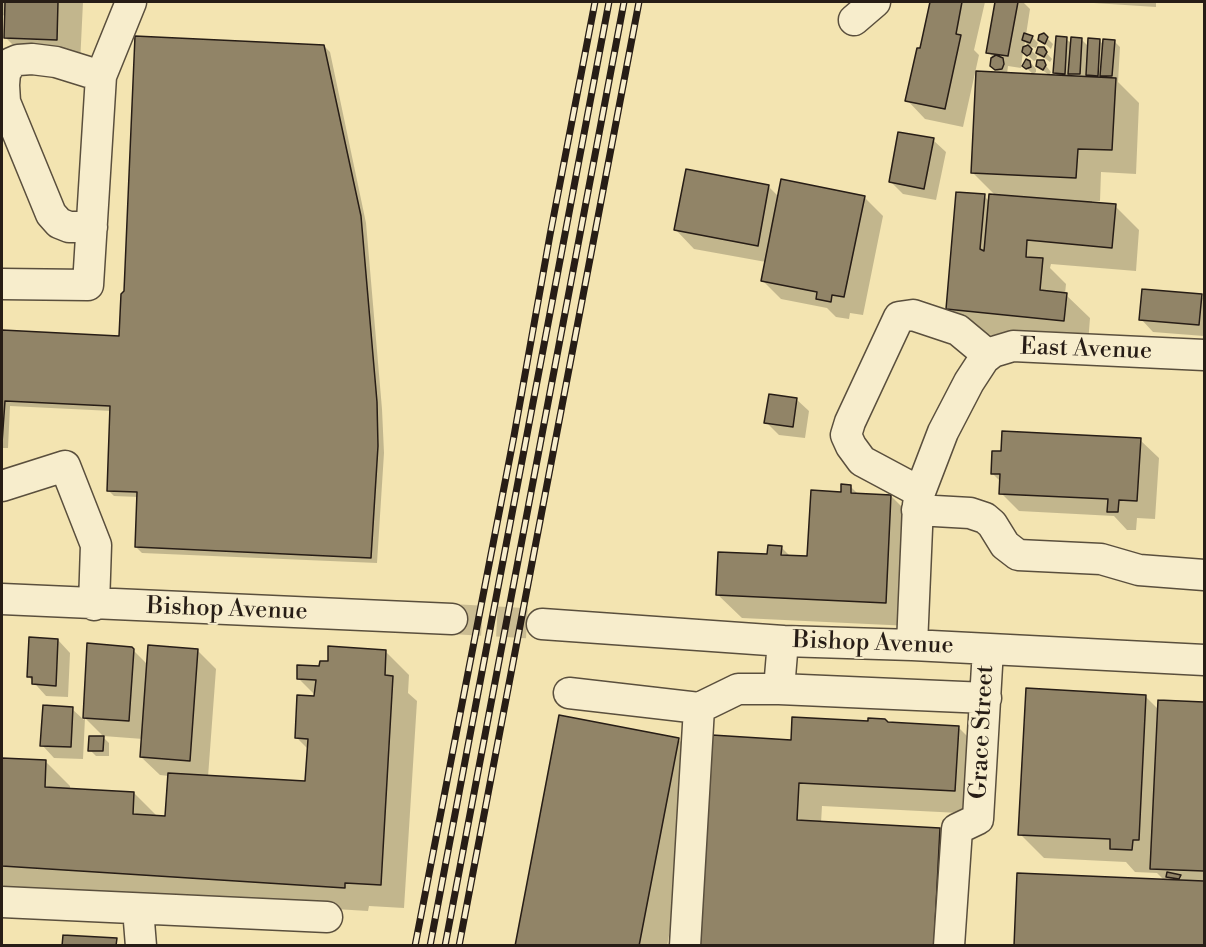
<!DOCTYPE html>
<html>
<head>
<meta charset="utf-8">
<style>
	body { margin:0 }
	#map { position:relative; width:1206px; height:947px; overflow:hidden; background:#f3e4b1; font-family:"Libre Bodoni",serif }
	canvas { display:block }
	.frame { position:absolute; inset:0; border:3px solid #271d16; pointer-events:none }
</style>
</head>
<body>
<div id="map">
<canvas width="1206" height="947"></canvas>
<div class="frame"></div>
</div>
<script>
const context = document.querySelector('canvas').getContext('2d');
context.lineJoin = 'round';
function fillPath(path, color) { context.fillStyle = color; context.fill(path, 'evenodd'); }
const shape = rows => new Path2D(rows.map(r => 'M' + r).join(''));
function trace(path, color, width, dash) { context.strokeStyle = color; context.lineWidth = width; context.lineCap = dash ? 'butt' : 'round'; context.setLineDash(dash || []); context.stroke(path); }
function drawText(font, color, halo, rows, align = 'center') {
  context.font = font + ' "Libre Bodoni",serif'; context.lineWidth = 4.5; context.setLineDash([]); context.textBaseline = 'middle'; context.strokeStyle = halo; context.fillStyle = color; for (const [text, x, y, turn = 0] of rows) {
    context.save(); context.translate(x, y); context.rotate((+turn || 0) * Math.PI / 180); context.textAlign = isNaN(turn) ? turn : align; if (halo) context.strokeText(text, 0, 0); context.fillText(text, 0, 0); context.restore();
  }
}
const shadow = shape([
	[2,2,83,2,80,64,29,61,5,37,6,16,2,15],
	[931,2,985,2,974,50,979,55,963,127,925,119,907,100,921,50],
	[996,2,1023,2,1030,9,1026,35,1032,37,1038,43,1036,48,1029,46,1025,42,1024,49,1031,50,1037,56,1039,49,1043,49,1052,59,1050,62,1038,53,1036,60,1034,61,1023,51,1021,68,1008,66,1007,74,1059,77,1055,73,1066,39,1072,44,1081,39,1089,47,1099,40,1104,45,1114,41,1120,47,1118,82,1139,103,1136,174,1101,172,1100,201,1092,201,1092,204,1115,206,1139,230,1136,271,1051,264,1050,268,1066,284,1065,294,1090,318,1088,344,971,333,947,309,984,196,989,201,996,196,972,172,1000,74,991,65,994,58,988,52],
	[1078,2,1156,2,1156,7],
	[1044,35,1053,44,1051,49,1040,39],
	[324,46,330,52,366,223,382,409,384,453,377,563,142,553,136,547,139,497,114,496,108,490,112,411,10,406,8,448,2,448,2,332,121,337],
	[1030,62,1036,69,1036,72,1033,74,1024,66],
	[1043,62,1051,72,1049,75,1037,66],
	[933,140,946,152,936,200,903,194,891,182],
	[769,187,779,197,864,197,883,216,863,315,850,313,849,319,836,317,827,308,781,299,762,280,766,262,694,249,676,230],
	[1201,296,1204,299,1204,336,1153,332,1141,319],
	[796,399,809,411,805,438,779,435,766,422],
	[1140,440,1159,458,1155,519,1137,518,1136,530,1127,530,1114,516,1019,511,1001,493,1001,482,992,473],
	[850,486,859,495,891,496,915,520,910,626,742,618,717,594,781,547,791,557,809,558,843,493],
	[58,640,70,653,68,697,46,696,29,677],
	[89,645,131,648,148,665,197,650,216,669,208,777,307,783,309,750,296,737,317,697,298,678,321,668,385,651,409,675,408,693,417,701,404,908,369,906,368,911,6,889,2,884,2,759,46,762,70,786,70,790,134,793,158,817,167,818,169,776,160,775,141,757,143,739,103,736,85,718,83,759,54,758,42,745,72,709,84,720],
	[1145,696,1159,710,1159,702,1204,704,1204,946,1015,946,1165,881,1157,873,1135,872,1126,862,1044,858,1020,834],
	[887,724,958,727,982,751,979,814,822,806,821,823,940,830,964,854,959,946,702,946,792,741],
	[103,737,109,743,109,756,96,756,90,750],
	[678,739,702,763,667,946,517,946]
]);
const building = shape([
	[5,2,58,2,57,40,4,38,5,2],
	[930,2,962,2,956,34,961,35,945,109,905,101,917,48,920,48,930,2],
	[995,2,1018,2,1008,56,986,53,995,2],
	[1024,33,1033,36,1030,43,1022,40,1024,33],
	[1044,33,1048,37,1045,44,1038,40,1039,35,1044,33],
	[135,36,324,45,361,216,377,402,378,446,371,558,135,547,137,492,107,491,110,406,5,401,2,443,2,330,119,336,121,294,124,291,135,36],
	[1056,36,1067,37,1065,74,1053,73,1056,36],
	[1071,37,1082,38,1080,74,1068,74,1071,37],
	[1088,38,1100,39,1098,76,1086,75,1088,38],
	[1103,39,1115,40,1112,76,1100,76,1103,39],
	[1028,45,1032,49,1030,54,1027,56,1022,52,1023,47,1028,45],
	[1038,47,1044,47,1047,52,1044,57,1036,53,1038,47],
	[996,55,1003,58,1004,64,1002,69,995,70,990,66,991,58,996,55],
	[1026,59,1030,61,1031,67,1026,69,1022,66,1026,59],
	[1037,60,1044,60,1046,65,1043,70,1036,66,1037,60],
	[976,71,1116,78,1112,150,1078,149,1076,178,971,173,976,71],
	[898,132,934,138,924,189,889,182,898,132],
	[686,169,769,185,758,246,674,230,686,169],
	[781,179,865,196,844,297,832,295,831,302,816,299,817,292,761,281,781,179],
	[956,192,985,194,980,249,984,251,989,194,1116,204,1112,248,1027,240,1026,257,1043,258,1040,290,1067,293,1064,321,946,309,956,192],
	[1142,289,1202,294,1199,325,1139,320,1142,289],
	[769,394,797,398,793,427,764,423,769,394],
	[1002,431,1141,438,1137,501,1119,500,1118,512,1107,512,1108,499,999,494,1000,474,991,474,992,451,1001,451,1002,431],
	[841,484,851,485,851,493,891,495,886,603,716,595,718,552,767,554,768,545,782,546,781,555,807,556,811,490,841,492,841,484],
	[29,637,58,639,56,686,32,684,32,677,27,677,29,637],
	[87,643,132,647,134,649,129,721,83,718,87,643],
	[148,645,198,649,190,761,140,757,148,645],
	[328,646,386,650,385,675,393,676,381,885,345,883,345,888,2,866,2,758,46,760,45,787,134,792,133,814,165,816,168,773,305,781,308,739,295,738,297,695,314,696,316,680,297,679,297,665,319,666,320,661,328,661,328,646],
	[1026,688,1146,695,1139,840,1133,840,1132,850,1110,849,1110,839,1018,835,1026,688],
	[1158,700,1204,702,1204,871,1150,869,1158,700],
	[43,705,73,707,71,747,40,746,43,705],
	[559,715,679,738,639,946,515,946,559,715],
	[792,717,868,721,868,718,885,719,888,722,959,726,955,791,799,783,797,820,940,828,934,946,700,946,712,735,791,740,792,717],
	[89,736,104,736,103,751,88,751,89,736],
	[1167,872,1181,875,1179,879,1166,877,1167,872],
	[1017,873,1204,881,1204,946,1014,946,1017,873],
	[63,935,117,938,116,946,62,946,63,935]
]);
const minorTunnel = shape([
	[452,619,542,624]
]);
const minor = shape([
	[854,20,875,2],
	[92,227,69,227,59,223,51,214,5,102,4,85,5,73,11,63,18,60,32,59,56,62,101,76],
	[2,284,88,285,101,76,131,2],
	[2,486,65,466,96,545,94,605],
	[920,492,862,461,851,446,846,435,850,422,899,317,913,315,958,330,988,355],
	[917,510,970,513,985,518,992,524,1005,545,1018,555,1101,559,1139,570,1204,575],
	[2,599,452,619],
	[542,624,783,641,912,645,1204,660],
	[912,645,918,505,920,492,943,432,969,382,984,359,993,352,1013,346,1204,355],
	[779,689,986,698],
	[569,693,699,708,738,689,779,689,783,641],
	[2,902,327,917],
	[138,909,141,946],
	[685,946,699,708],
	[949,946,957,829,978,819,988,649]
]);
const rail = shape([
	[415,946,514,436,550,235,595,2],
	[430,946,609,2],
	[445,946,624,2],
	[459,946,639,2]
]);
const streetNames = [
	["East Avenue",1086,350,2],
	["Bishop Avenue",227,610,2],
	["Bishop Avenue",873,644,2],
	["Grace Street",983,732,-87]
];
fillPath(shadow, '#0003');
fillPath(building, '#918467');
trace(building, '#271d16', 1.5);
trace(minorTunnel, '#cabc92', 30, [30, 15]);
trace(minor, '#5a4f3d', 33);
trace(minor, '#f7edcc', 30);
trace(rail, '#271d16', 7);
trace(rail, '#f7edcc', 4.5, [14]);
drawText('24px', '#271d16', '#f7edcc', streetNames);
</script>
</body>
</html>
